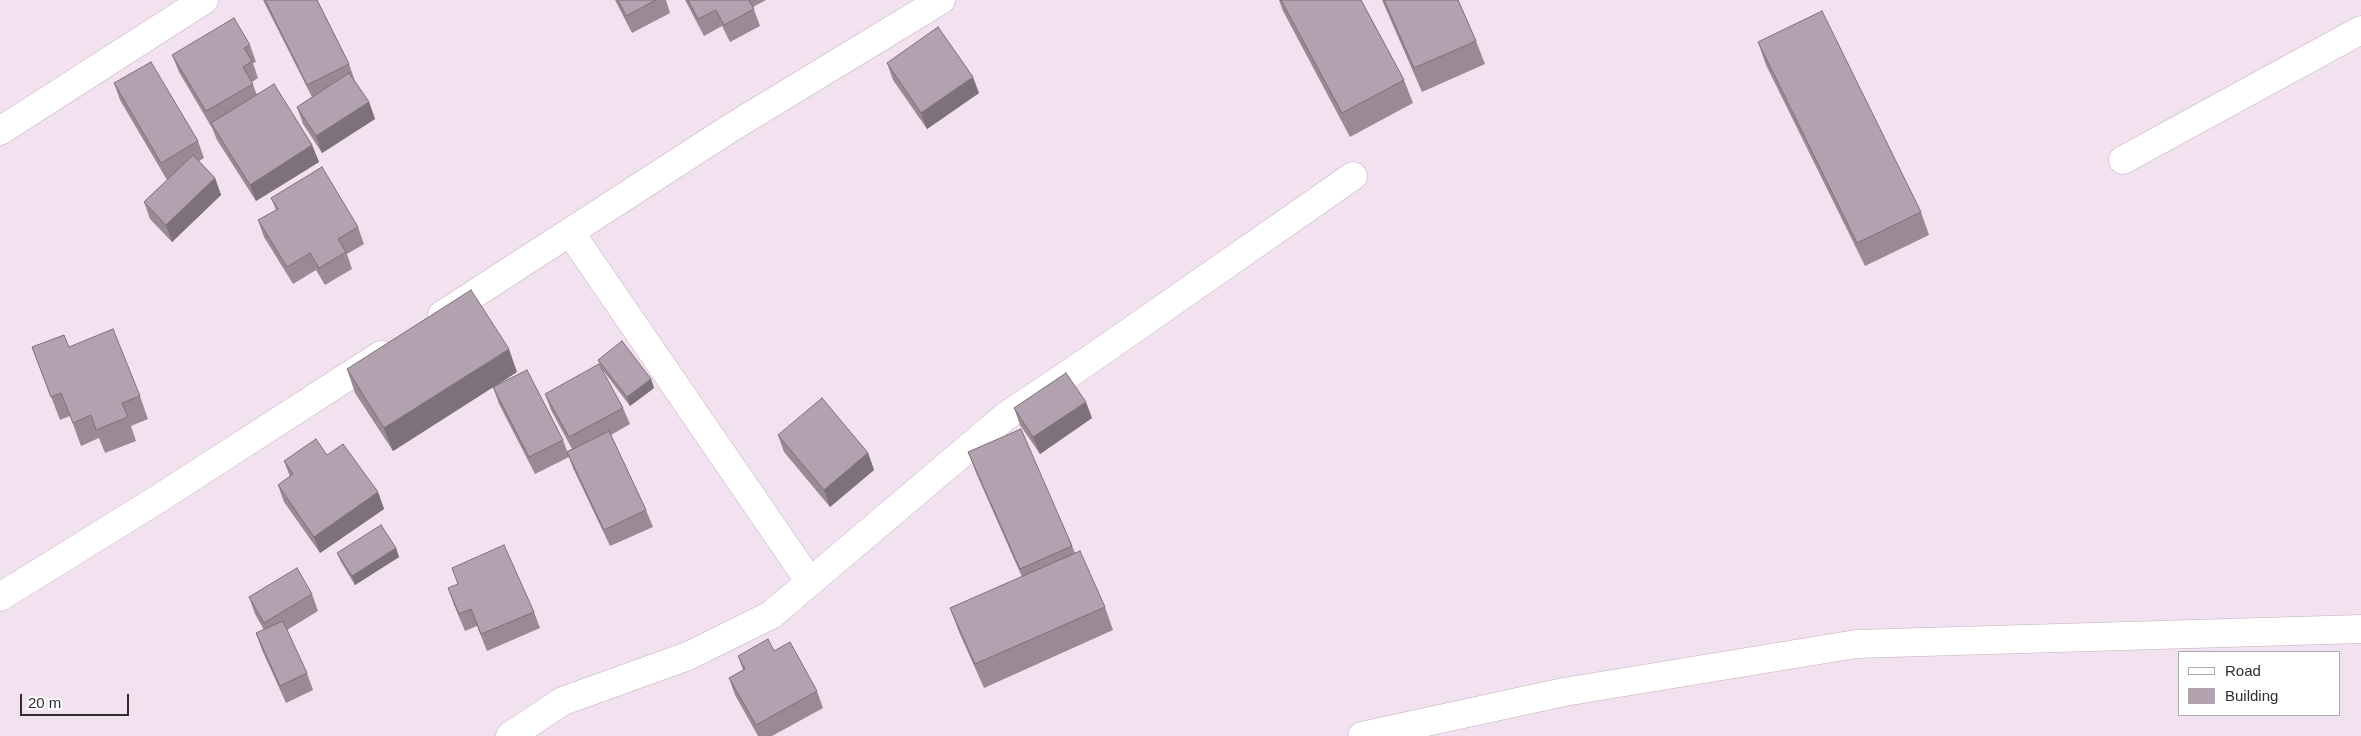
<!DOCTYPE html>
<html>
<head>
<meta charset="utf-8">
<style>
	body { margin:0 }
	#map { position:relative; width:2361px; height:736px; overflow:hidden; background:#f2e1ee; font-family:Helvetica,sans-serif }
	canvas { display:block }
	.legend { position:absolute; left:2178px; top:651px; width:162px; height:65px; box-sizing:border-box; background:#fff; border:1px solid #adaaac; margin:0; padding:6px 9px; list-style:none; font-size:15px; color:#322b30 }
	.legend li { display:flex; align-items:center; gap:10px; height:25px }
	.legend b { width:25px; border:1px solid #adaaac }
	.scale { position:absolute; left:20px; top:694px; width:109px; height:22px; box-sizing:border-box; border:2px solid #322b30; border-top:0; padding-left:6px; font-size:15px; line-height:18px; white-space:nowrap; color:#322b30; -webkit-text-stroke:4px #fff; paint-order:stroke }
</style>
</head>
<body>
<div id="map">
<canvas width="2361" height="736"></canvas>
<ul class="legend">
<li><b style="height:6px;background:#fff"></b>Road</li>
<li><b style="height:14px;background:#b2a1ae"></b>Building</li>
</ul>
<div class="scale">20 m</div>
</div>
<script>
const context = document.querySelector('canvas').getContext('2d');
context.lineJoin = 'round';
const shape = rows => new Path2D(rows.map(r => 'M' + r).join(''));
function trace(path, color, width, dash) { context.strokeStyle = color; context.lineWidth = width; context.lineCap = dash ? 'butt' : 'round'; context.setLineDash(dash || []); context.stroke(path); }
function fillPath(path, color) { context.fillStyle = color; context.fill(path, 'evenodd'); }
const minor = shape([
	[0,131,204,0],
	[2123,160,2361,30],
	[570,232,810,582],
	[442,315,729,129,941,0],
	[0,597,158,499,381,355],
	[510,736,563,701,688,656,771,615,1006,416,1085,363,1353,176]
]);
const tertiary = shape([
	[1362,736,1564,692,1856,644,2361,629]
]);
const wall = shape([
	[263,0,317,0,349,64,355,81,369,102,375,119,322,153,303,124,297,107,312,97],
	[615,0,666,0,670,13,632,33],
	[685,0,766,0,753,7,760,26,730,42,722,26,704,36],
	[1279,0,1361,0,1404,80,1413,103,1350,137,1283,11],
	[1382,0,1458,0,1476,41,1485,64,1422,92],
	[1758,42,1921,212,1929,235,1865,266,1766,65],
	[250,45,256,62,253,63,258,78,252,82,257,95,312,145,319,162,256,201,217,140,212,128,179,72,172,55],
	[887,63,979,93,927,129,893,80],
	[114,83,198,141,204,158,199,161,215,178,221,195,172,242,150,219,144,202,167,180,120,100],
	[271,198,358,227,364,244,347,254,352,269,325,285,316,270,293,284,264,237,258,220,276,210],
	[32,347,69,347,140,396,148,419,131,426,136,441,105,453,99,438,81,446,70,416,60,420],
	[598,360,651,379,654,388,630,406,602,369],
	[347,369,517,372,497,385,563,440,567,451,572,449,551,410,545,394,623,408,630,424,611,435,646,510,653,527,610,546,573,468,569,457,535,474,499,404,493,387,393,451,355,393],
	[1014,408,1092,418,1040,454,1020,425],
	[778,435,868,453,874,470,830,507,784,452],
	[968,452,1072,546,1075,553,1105,607,1113,630,984,688,959,632,950,608,1022,577,977,475],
	[327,455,378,492,384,509,320,553,284,502,278,485,290,477,284,461],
	[396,548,399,557,355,585,341,562,337,553],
	[452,568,534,612,540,628,487,651,477,626,465,631,454,605,448,588,458,584],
	[312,594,318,611,287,630,307,673,313,690,286,703,262,650,256,633,264,630,255,614,249,597],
	[774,651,817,691,823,708,772,736,758,736,735,695,729,678,743,670,738,656]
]);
const shadedWall = shape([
	[973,77,979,93,927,129,921,113],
	[369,102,375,119,322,153,316,136],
	[312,145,319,162,256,201,250,185],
	[215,178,221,195,172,242,166,225],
	[509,349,517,372,393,451,384,428],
	[651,379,654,388,630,406,627,397],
	[1086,402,1092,418,1040,454,1033,437],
	[868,453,874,470,830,507,824,490],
	[378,492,384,509,320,553,314,537],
	[396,548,399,557,355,585,352,576]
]);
const building = shape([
	[265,0,317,0,349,64,307,85,265,0],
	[618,0,656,0,626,16,618,0],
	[688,0,749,0,754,9,724,25,716,10,698,19,688,0],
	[1281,0,1361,0,1404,80,1342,113,1281,0],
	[1384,0,1458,0,1476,41,1414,68,1384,0],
	[1822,11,1921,212,1857,243,1758,42,1822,11],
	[234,18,250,45,244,48,252,61,243,67,253,84,206,111,172,55,234,18],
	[938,27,973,77,921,113,887,63,938,27],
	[151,62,198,141,161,163,114,83,151,62],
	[349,73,369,102,316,136,297,107,349,73],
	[274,84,312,145,250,185,211,123,274,84],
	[193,155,215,178,166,225,144,202,193,155],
	[322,167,358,227,338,239,346,252,319,268,310,253,287,267,258,220,278,209,271,198,322,167],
	[471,290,509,349,384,428,347,369,471,290],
	[113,329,140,396,122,403,128,417,96,430,91,415,73,423,61,393,51,397,32,347,64,335,69,347,113,329],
	[622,341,651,379,627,397,598,360,622,341],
	[599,364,623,408,569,437,545,394,599,364],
	[527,370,563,440,529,457,493,387,527,370],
	[1066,373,1086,402,1033,437,1014,408,1066,373],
	[822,398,868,453,824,490,778,435,822,398],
	[1021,429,1072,546,1020,569,968,452,1021,429],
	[609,431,646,510,604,530,567,452,609,431],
	[316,439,327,455,343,444,378,492,314,537,278,485,293,474,284,461,316,439],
	[381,525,396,548,352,576,337,553,381,525],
	[504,545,534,612,481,634,471,609,459,614,448,588,458,584,452,568,504,545],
	[1080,551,1105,607,975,664,950,608,1080,551],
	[297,568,312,594,264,623,249,597,297,568],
	[283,621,307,673,280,686,256,633,283,621],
	[768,639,774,651,790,642,817,691,756,725,729,678,745,669,738,656,768,639]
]);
trace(minor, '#c2b1bd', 29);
trace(tertiary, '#c2b1bd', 29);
trace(minor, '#fff', 28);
trace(tertiary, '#fff', 28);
fillPath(wall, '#998a96');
fillPath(shadedWall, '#7d717a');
fillPath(building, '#b2a1ae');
trace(building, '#7d717a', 1);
</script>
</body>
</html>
